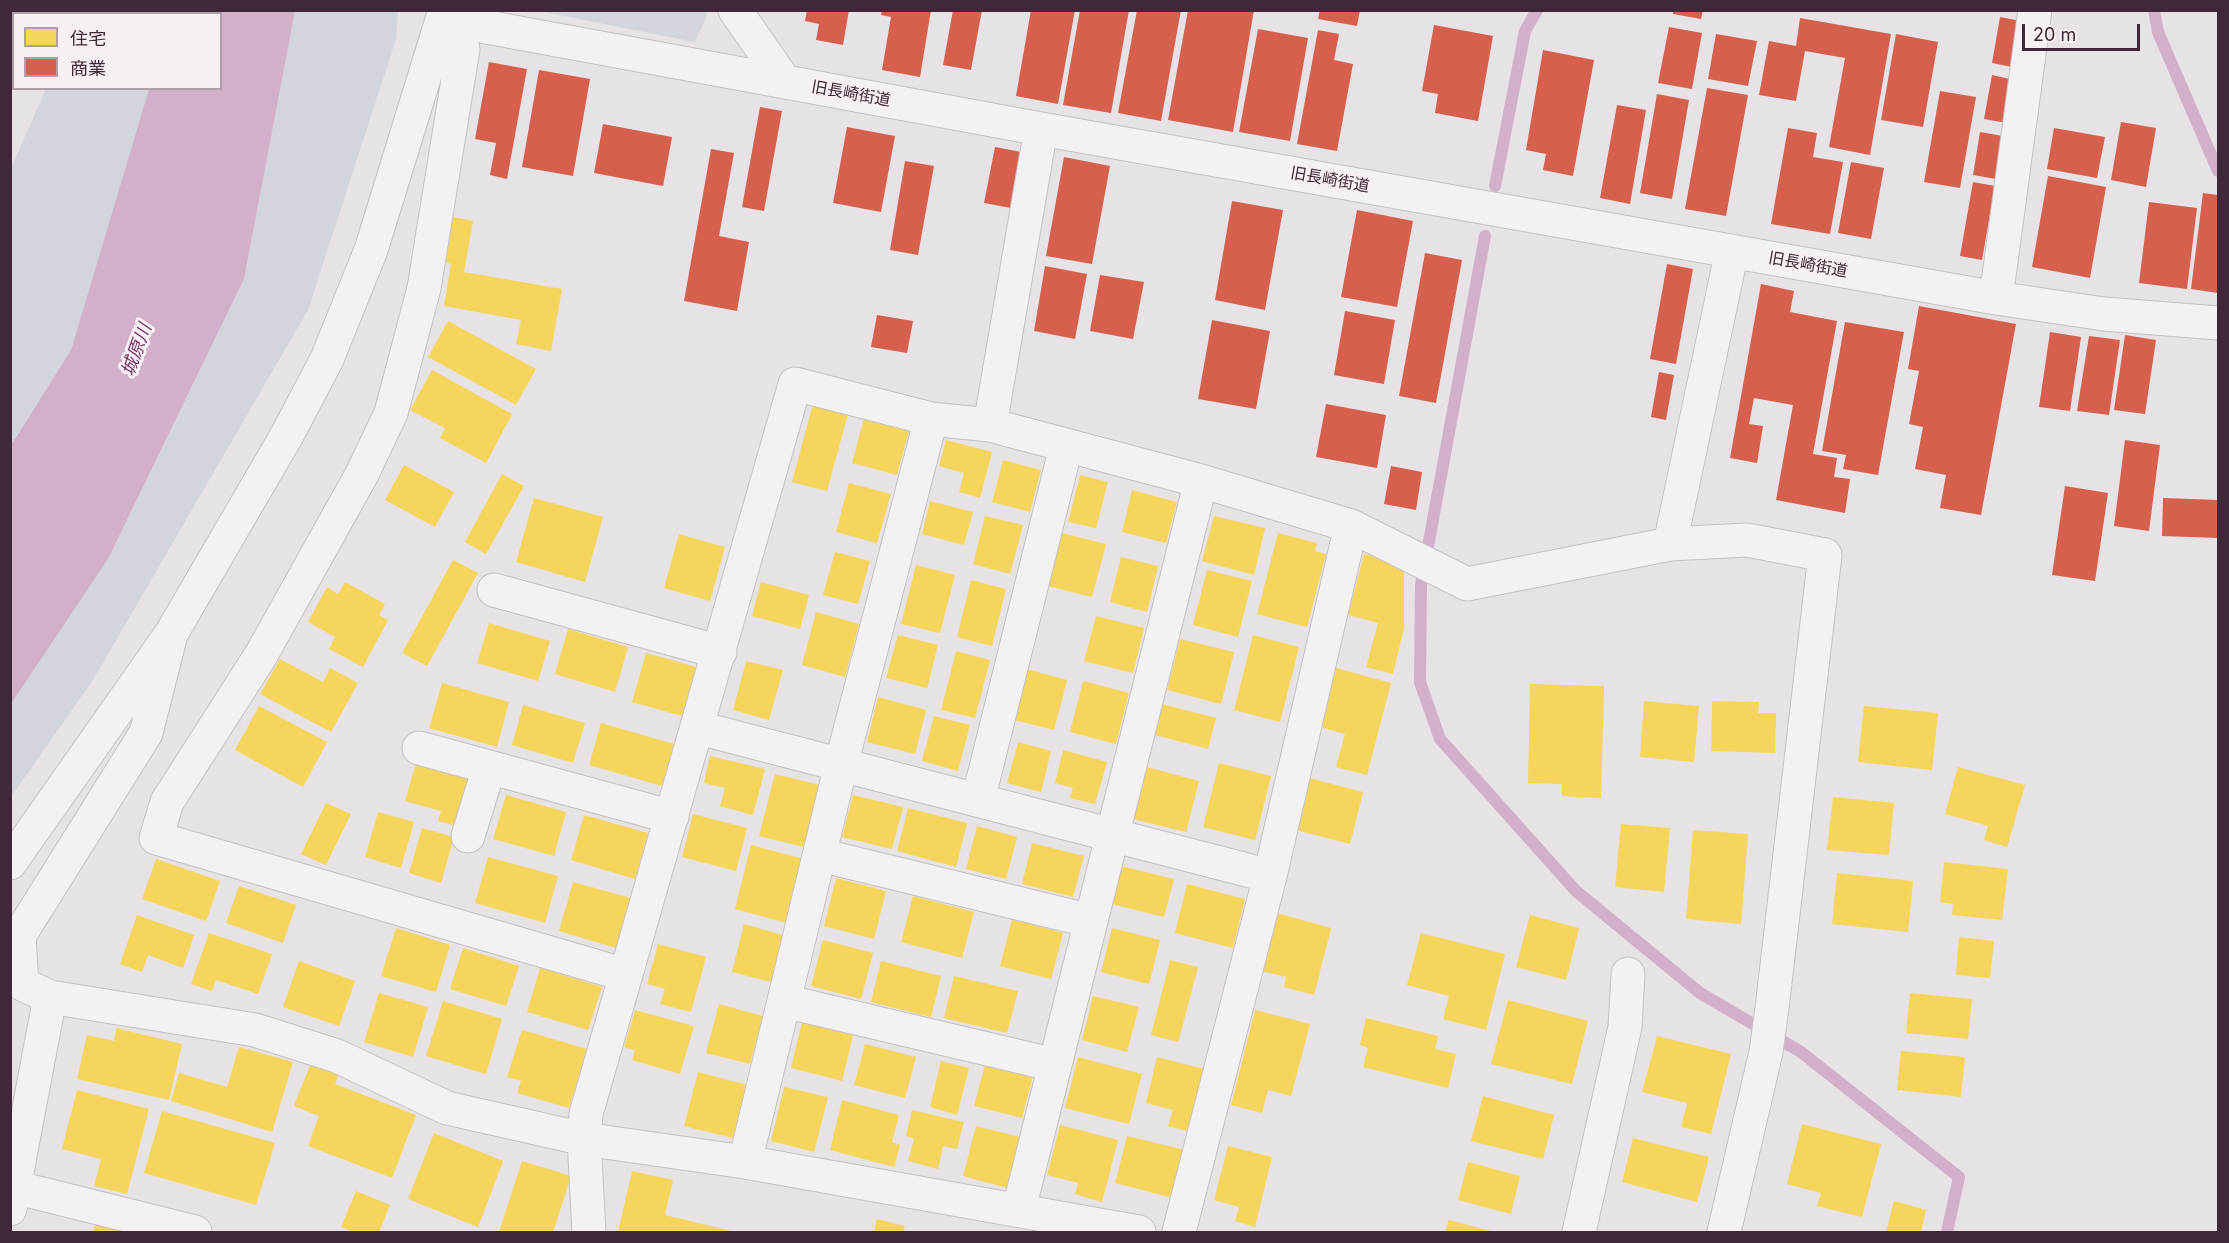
<!DOCTYPE html>
<html>
<head>
<meta charset="utf-8">
<style>
	body { margin:0 }
	#map { position:relative; width:2229px; height:1243px; overflow:hidden; background:#e7e2e5; font-family:Inter,"Noto Sans JP",sans-serif }
	canvas { display:block }
	.frame { position:absolute; inset:0; border:12px solid #412838; pointer-events:none }
	.legend { position:absolute; left:12px; top:12px; width:210px; height:78px; box-sizing:border-box; background:#f6eff4; border:2px solid #ae9fa9; margin:0; padding:8px 10px; list-style:none; font-size:18px; color:#412838 }
	.legend li { display:flex; align-items:center; gap:12px; height:30px }
	.legend b { width:30px; border:2px solid #ae9fa9 }
	.scale { position:absolute; left:2022px; top:24px; width:118px; height:27px; box-sizing:border-box; border:3px solid #412838; border-top:0; padding-left:8px; font-size:18px; line-height:21px; white-space:nowrap; color:#412838; -webkit-text-stroke:4px #f6eff4; paint-order:stroke }
</style>
</head>
<body>
<div id="map">
<canvas width="2229" height="1243"></canvas>
<div class="frame"></div>
<ul class="legend">
<li><b style="height:16px;background:#f6d55c"></b>住宅</li>
<li><b style="height:16px;background:#d6604d"></b>商業</li>
</ul>
<div class="scale">20 m</div>
</div>
<script>
const context = document.querySelector('canvas').getContext('2d');
context.lineJoin = 'round';
function fillPath(path, color) { context.fillStyle = color; context.fill(path, 'evenodd'); }
const shape = rows => new Path2D(rows.map(r => 'M' + r).join(''));
function trace(path, color, width, dash) { context.strokeStyle = color; context.lineWidth = width; context.lineCap = dash ? 'butt' : 'round'; context.setLineDash(dash || []); context.stroke(path); }
function drawText(font, color, halo, rows, align = 'center') {
  context.font = font + ' Inter,"Noto Sans JP",sans-serif'; context.lineWidth = 6; context.setLineDash([]); context.textBaseline = 'middle'; context.strokeStyle = halo; context.fillStyle = color; for (const [text, x, y, turn = 0] of rows) {
    context.save(); context.translate(x, y); context.rotate((+turn || 0) * Math.PI / 180); context.textAlign = isNaN(turn) ? turn : align; if (halo) context.strokeText(text, 0, 0); context.fillText(text, 0, 0); context.restore();
  }
}
const green = shape([
	[68,11,164,11,164,14,68,14],
	[295,11,398,11,396,39,308,310,93,680,11,797,11,704,108,559,244,279],
	[705,11,707,15,695,42,539,11],
	[46,89,149,89,71,350,11,444,11,168]
]);
const water = shape([
	[164,11,295,11,244,279,108,559,11,704,11,445,71,350,149,89,220,88,220,14,164,13]
]);
const homes = shape([
	[453,217,473,221,464,272,562,289,551,351,516,344,521,320,444,306,451,264,445,262],
	[448,321,536,369,516,405,428,357],
	[432,370,512,414,486,463,440,438,445,428,410,410],
	[814,400,849,410,827,491,792,482],
	[865,415,910,427,897,475,852,463],
	[946,440,992,452,980,498,959,492,964,473,939,466],
	[1003,460,1041,470,1030,512,992,502],
	[404,465,454,492,435,527,385,500],
	[502,474,524,486,486,554,465,542],
	[1080,475,1108,482,1096,528,1068,522],
	[849,483,891,494,877,543,836,532],
	[1132,490,1177,502,1166,543,1122,532],
	[534,498,603,517,585,582,516,562],
	[930,501,973,512,964,545,922,534],
	[985,516,1023,525,1010,574,973,564],
	[1214,516,1265,528,1254,575,1202,561],
	[1062,533,1106,544,1092,597,1048,586],
	[1278,533,1317,543,1315,551,1326,554,1307,627,1257,614],
	[679,534,725,547,710,601,664,588],
	[835,552,870,561,858,604,823,595],
	[1364,554,1404,565,1404,628,1393,674,1366,667,1378,623,1348,615],
	[1121,557,1158,566,1147,612,1110,602],
	[453,560,478,573,427,666,402,653],
	[916,565,955,575,940,633,901,624],
	[1207,570,1252,581,1238,637,1193,625],
	[971,580,1006,589,992,646,957,637],
	[345,582,385,604,379,615,388,620,363,667,329,649,335,637,308,622,327,587,338,594],
	[761,582,809,595,800,629,752,616],
	[816,612,859,624,845,677,802,665],
	[1096,616,1144,628,1133,673,1084,661],
	[489,623,550,641,538,681,477,663],
	[568,629,628,647,615,692,555,674],
	[898,635,938,645,927,688,886,678],
	[1253,635,1299,647,1280,722,1234,710],
	[1180,639,1234,652,1221,704,1167,690],
	[956,651,990,660,975,718,941,710],
	[646,653,696,667,682,716,632,702],
	[280,659,323,682,330,668,358,683,331,732,260,694],
	[746,661,783,670,769,720,733,710],
	[1336,668,1391,683,1367,775,1336,767,1345,734,1320,727],
	[1027,669,1067,680,1054,730,1014,720],
	[1083,681,1129,693,1116,744,1070,732],
	[442,683,509,702,497,747,429,728],
	[1530,684,1604,686,1601,798,1562,796,1562,784,1528,783],
	[878,697,926,710,915,754,867,742],
	[1644,701,1699,706,1694,762,1640,757],
	[1712,701,1759,702,1758,713,1776,713,1775,753,1711,751],
	[1162,704,1216,718,1208,749,1155,735],
	[523,705,585,723,573,763,512,745],
	[259,706,327,742,303,787,235,750],
	[1864,706,1938,713,1932,770,1858,762],
	[934,716,970,725,958,771,922,761],
	[601,723,674,744,662,786,589,765],
	[1018,742,1051,751,1041,792,1007,783],
	[1063,750,1107,762,1095,804,1070,798,1073,788,1055,783],
	[418,756,472,772,457,826,438,821,441,811,405,801],
	[710,756,765,769,753,815,720,806,725,788,704,783],
	[1219,763,1271,776,1255,840,1203,827],
	[1147,767,1199,781,1186,832,1133,819],
	[1958,767,2025,785,2007,847,1984,840,1988,826,1945,814],
	[775,774,820,785,804,847,759,836],
	[1309,778,1363,792,1350,844,1296,830],
	[506,795,566,812,554,856,493,839],
	[853,795,903,807,892,849,842,837],
	[1833,797,1894,803,1889,855,1827,850],
	[326,803,351,814,326,865,301,854],
	[908,808,967,823,956,867,897,851],
	[378,812,414,822,401,868,365,857],
	[693,814,747,828,736,871,682,857],
	[584,815,648,833,635,879,571,860],
	[1621,824,1670,828,1664,892,1615,887],
	[977,826,1017,837,1006,879,966,869],
	[422,828,454,837,441,883,409,873],
	[1693,830,1748,834,1741,924,1686,919],
	[1032,843,1084,856,1073,897,1022,884],
	[751,845,804,859,787,923,735,909],
	[488,857,558,876,545,923,475,903],
	[156,859,220,881,206,921,142,899],
	[1944,862,2008,869,2002,920,1952,915,1953,904,1940,902],
	[1121,866,1174,879,1164,917,1112,904],
	[1837,873,1913,881,1908,932,1832,924],
	[836,878,886,891,874,939,824,926],
	[573,882,631,898,616,948,559,931],
	[1187,884,1245,899,1233,948,1175,933],
	[239,886,296,905,283,943,226,923],
	[913,896,974,912,962,958,901,942],
	[1277,913,1331,928,1314,995,1284,987,1286,977,1262,971],
	[137,915,194,935,183,968,148,955,142,972,120,964],
	[1530,915,1579,928,1566,980,1516,967],
	[1012,919,1063,933,1051,979,1000,966],
	[744,924,783,935,771,982,732,972],
	[396,928,450,945,436,992,381,976],
	[1112,928,1160,940,1149,984,1101,972],
	[209,933,272,954,258,994,216,980,212,991,191,984],
	[1421,933,1505,954,1486,1030,1443,1019,1449,996,1407,985],
	[1959,937,1994,941,1990,978,1956,975],
	[823,940,873,953,861,999,811,986],
	[658,944,706,957,691,1012,660,1004,665,989,647,984],
	[463,948,519,966,506,1006,450,989],
	[1170,960,1198,967,1178,1042,1151,1035],
	[299,961,355,981,339,1026,283,1007],
	[881,961,941,976,931,1017,871,1002],
	[540,968,602,987,588,1030,527,1012],
	[954,976,1018,991,1007,1033,944,1018],
	[379,993,428,1007,413,1057,364,1042],
	[1910,993,1972,999,1968,1039,1906,1033],
	[1093,996,1139,1007,1127,1052,1082,1040],
	[1508,1000,1588,1021,1572,1084,1491,1064],
	[443,1001,502,1019,486,1074,426,1056],
	[719,1004,763,1016,750,1064,706,1053],
	[635,1010,694,1026,680,1074,632,1060,635,1050,624,1047],
	[1255,1010,1310,1024,1291,1096,1268,1090,1262,1113,1231,1105],
	[1366,1018,1438,1036,1435,1049,1456,1054,1448,1088,1363,1067,1368,1048,1360,1045],
	[802,1022,853,1035,842,1081,791,1068],
	[116,1028,182,1044,169,1100,77,1079,87,1035,114,1041],
	[522,1030,587,1049,569,1108,517,1093,521,1081,507,1077],
	[1657,1036,1731,1054,1711,1134,1681,1127,1687,1103,1642,1092],
	[865,1044,916,1057,905,1098,854,1085],
	[239,1047,293,1062,272,1132,171,1101,179,1073,227,1087],
	[1901,1051,1965,1057,1961,1097,1897,1090],
	[1078,1057,1142,1074,1129,1124,1065,1108],
	[1157,1057,1204,1069,1187,1131,1168,1126,1173,1110,1146,1103],
	[312,1060,340,1071,335,1084,416,1115,392,1178,308,1146,319,1116,294,1106],
	[941,1061,969,1068,957,1115,930,1107],
	[985,1064,1033,1076,1022,1118,974,1106],
	[698,1072,747,1085,733,1138,684,1126],
	[784,1087,828,1097,814,1152,771,1141],
	[77,1090,149,1109,127,1194,94,1186,101,1159,62,1149],
	[1483,1096,1554,1115,1543,1159,1471,1141],
	[842,1100,899,1115,892,1142,900,1145,894,1167,830,1150],
	[912,1110,964,1122,957,1149,943,1146,938,1169,908,1161,914,1139,906,1136],
	[162,1111,275,1143,256,1205,144,1173],
	[1802,1124,1881,1144,1862,1217,1817,1206,1821,1193,1787,1184],
	[1060,1125,1118,1140,1102,1202,1075,1194,1078,1183,1047,1175],
	[976,1126,1020,1137,1007,1188,963,1176],
	[434,1133,503,1161,478,1227,408,1199],
	[1127,1136,1185,1150,1173,1198,1115,1183],
	[1633,1138,1709,1157,1697,1202,1622,1182],
	[1228,1146,1272,1157,1255,1227,1235,1221,1239,1207,1214,1200],
	[522,1161,571,1176,553,1232,499,1232],
	[1468,1162,1520,1176,1511,1214,1458,1200],
	[632,1171,673,1180,665,1215,736,1232,618,1232],
	[356,1191,390,1205,379,1232,354,1232,341,1227],
	[1894,1201,1926,1210,1921,1232,1886,1232],
	[877,1219,905,1226,903,1232,874,1232],
	[1449,1220,1495,1232,1445,1232],
	[96,1221,136,1232,93,1232]
]);
const shops = shape([
	[807,10,849,10,843,45,816,40,819,24,805,21],
	[882,10,931,10,920,77,882,70,891,17,881,15],
	[953,10,982,10,971,70,943,65],
	[1031,10,1075,10,1058,104,1016,96],
	[1080,10,1129,10,1111,113,1063,105],
	[1137,10,1181,10,1161,121,1118,113],
	[1188,10,1254,10,1233,132,1168,120],
	[1320,10,1360,10,1357,26,1318,19],
	[1673,10,1703,10,1701,19,1673,14],
	[2000,17,2021,21,2012,67,1992,63],
	[1800,18,1891,34,1870,155,1829,147,1845,58,1805,51,1796,101,1759,95,1769,41,1796,46],
	[1434,25,1493,36,1478,121,1435,113,1438,94,1422,91],
	[1669,27,1702,33,1692,89,1658,83],
	[1258,29,1308,38,1290,141,1239,132],
	[1318,30,1339,34,1334,60,1353,64,1337,151,1297,144],
	[1716,34,1757,41,1748,86,1708,79],
	[1896,34,1938,42,1923,127,1881,120],
	[1543,50,1594,60,1573,176,1543,170,1546,154,1526,150],
	[489,62,527,69,507,179,490,175,496,143,475,139],
	[539,70,590,79,573,176,522,167],
	[1992,75,2014,80,2007,123,1984,119],
	[1707,88,1748,95,1726,216,1685,209],
	[1940,91,1976,97,1960,188,1924,182],
	[1657,94,1689,100,1672,199,1640,193],
	[1617,105,1646,110,1630,204,1600,198],
	[760,107,782,111,764,211,742,207],
	[2121,122,2156,128,2146,187,2111,180],
	[603,124,672,137,663,186,594,173],
	[847,127,895,136,881,212,833,203],
	[1788,128,1817,133,1813,157,1843,162,1830,234,1771,224],
	[2054,128,2105,137,2097,178,2047,169],
	[1980,132,2003,136,1996,179,1973,175],
	[995,147,1021,152,1011,208,984,203],
	[711,149,734,153,719,236,749,242,737,311,684,301],
	[1064,157,1110,166,1092,264,1046,256],
	[905,161,934,166,918,255,890,250],
	[1851,162,1884,168,1871,239,1838,233],
	[2048,176,2106,187,2090,278,2032,267],
	[1973,182,1995,186,1982,260,1960,256],
	[2203,193,2218,195,2218,293,2191,289],
	[1232,201,1283,210,1265,310,1215,300],
	[2149,202,2197,208,2187,289,2139,283],
	[1357,210,1413,221,1397,307,1341,297],
	[1425,253,1462,260,1436,403,1399,396],
	[1667,264,1693,269,1676,364,1650,359],
	[1045,266,1087,274,1075,339,1034,331],
	[1100,275,1144,282,1133,339,1090,331],
	[1761,284,1794,291,1790,312,1837,321,1813,454,1837,458,1834,477,1850,479,1845,513,1776,500,1793,405,1754,398,1749,424,1763,426,1757,463,1730,458],
	[1919,306,2016,324,1981,515,1940,508,1946,475,1915,469,1923,427,1909,424,1919,371,1908,369],
	[1345,311,1395,320,1384,384,1334,375],
	[877,315,913,321,907,353,871,347],
	[1212,320,1270,331,1256,409,1198,399],
	[1845,322,1904,332,1878,475,1843,469,1846,455,1822,451],
	[2050,332,2081,337,2070,411,2039,407],
	[2125,335,2156,340,2145,414,2114,410],
	[2089,336,2120,340,2109,415,2077,411],
	[1659,372,1674,375,1666,420,1651,417],
	[1326,404,1386,415,1377,468,1316,457],
	[2125,440,2160,445,2149,531,2114,526],
	[1391,466,1422,472,1416,510,1384,504],
	[2065,486,2108,493,2095,581,2052,575],
	[2163,498,2218,500,2218,538,2162,536]
]);
const stream = shape([
	[2154,10,2158,32,2218,171],
	[1495,186,1525,31,1537,10],
	[1485,236,1421,585,1420,682,1440,739,1576,891,1700,993,1801,1052,1959,1177,1947,1232]
]);
const minor = shape([
	[735,10,785,82],
	[443,19,1041,129,1996,298,2104,314,2218,323],
	[443,19,463,49,424,288,391,413,362,474,261,655,167,802,156,838,626,975],
	[1996,298,2035,10],
	[990,425,1041,129],
	[1670,544,1732,251],
	[494,590,720,652],
	[171,634,146,733,19,936,22,984,50,997,255,1030,337,1056,447,1108,584,1139,745,1162,1139,1232],
	[699,728,1270,876,1179,1232],
	[419,748,672,817],
	[978,800,1066,447],
	[468,836,489,768],
	[820,855,1091,921],
	[10,863,171,634,287,435,327,359,371,250,445,10],
	[1270,876,1351,526],
	[784,1001,1055,1065],
	[745,1162,841,765,931,419],
	[14,1187,195,1232],
	[10,1209,50,997],
	[1019,1209,1201,481],
	[589,1232,584,1139,586,1114,795,384,931,419,990,425,1201,481,1351,526,1467,584,1670,544,1747,540,1825,555,1772,1008,1766,1052,1724,1232],
	[1579,1232,1625,1027,1628,974]
]);
const streetNames = [
	["旧長崎街道",851,94,10],
	["旧長崎街道",1330,180,10],
	["旧長崎街道",1808,265,10]
];
const waterNames = [
	["城原川",137,350,-70]
];
fillPath(green, '#d2d5db');
fillPath(water, '#d3b0ca');
fillPath(homes, '#f6d55c');
fillPath(shops, '#d6604d');
trace(stream, '#d3b0ca', 12);
trace(minor, '#c5c0c3', 35);
trace(minor, '#f3f1f3', 33);
drawText('16px', '#412838', '#f6eff4', streetNames);
drawText('italic 18px', '#753264', '#f6eff4', waterNames);
</script>
</body>
</html>
